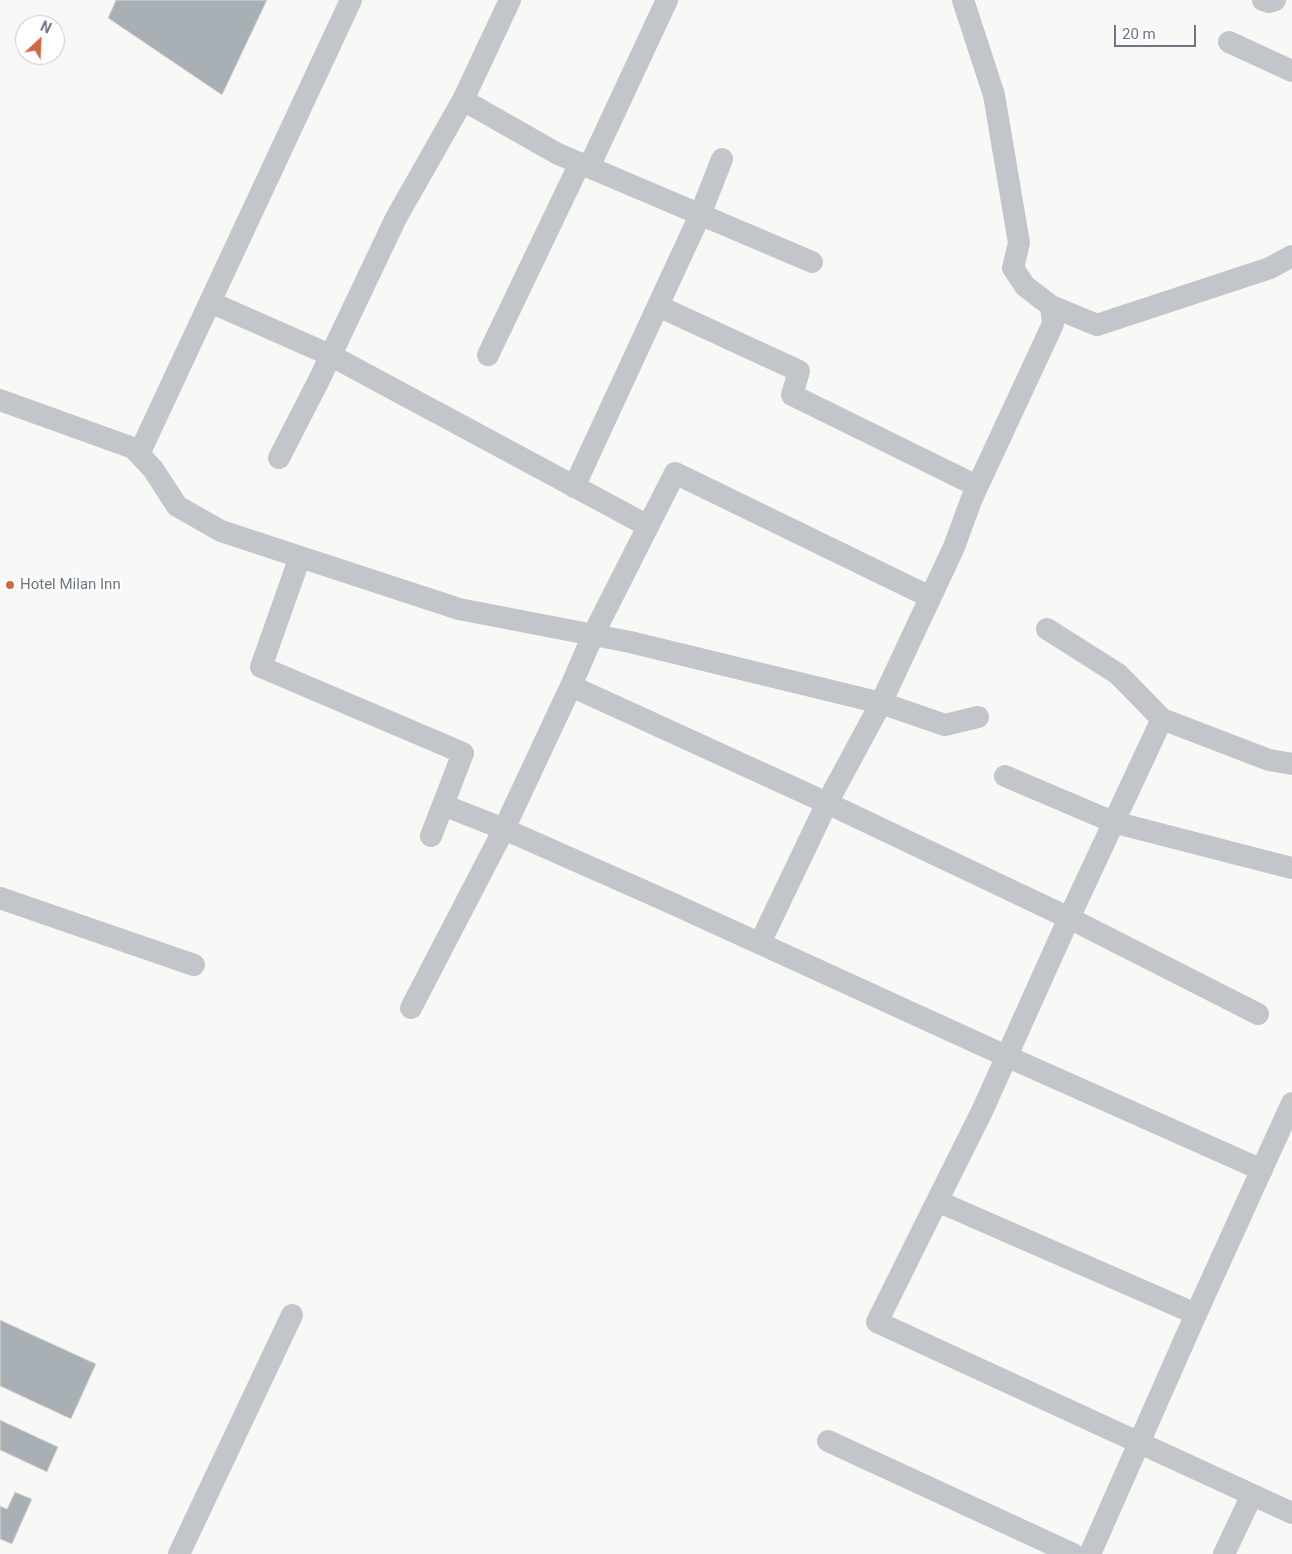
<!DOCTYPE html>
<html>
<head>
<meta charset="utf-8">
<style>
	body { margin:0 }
	#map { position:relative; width:1292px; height:1554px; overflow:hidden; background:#f8f8f6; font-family:Roboto,sans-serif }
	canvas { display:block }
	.north { position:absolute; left:15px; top:15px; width:50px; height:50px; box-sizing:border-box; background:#fff; border:1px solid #c3c8cd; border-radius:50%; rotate:25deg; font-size:14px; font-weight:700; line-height:20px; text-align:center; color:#6a7683 }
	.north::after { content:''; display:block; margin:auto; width:18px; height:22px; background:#d06a3e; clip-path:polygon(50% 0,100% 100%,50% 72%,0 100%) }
	.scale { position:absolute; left:1114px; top:25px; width:82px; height:22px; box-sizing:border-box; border:2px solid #6a7683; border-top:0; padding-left:6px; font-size:15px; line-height:18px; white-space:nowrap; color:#6a7683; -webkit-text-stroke:4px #fff; paint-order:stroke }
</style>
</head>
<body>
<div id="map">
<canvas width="1292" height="1554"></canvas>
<div class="north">N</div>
<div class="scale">20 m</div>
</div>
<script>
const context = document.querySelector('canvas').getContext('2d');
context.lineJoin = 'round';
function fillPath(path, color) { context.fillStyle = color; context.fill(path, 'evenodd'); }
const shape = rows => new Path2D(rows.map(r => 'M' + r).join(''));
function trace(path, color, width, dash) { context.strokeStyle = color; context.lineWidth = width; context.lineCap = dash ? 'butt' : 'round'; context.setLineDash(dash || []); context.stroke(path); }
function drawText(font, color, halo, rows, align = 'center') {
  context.font = font + ' Roboto,sans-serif'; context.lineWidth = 5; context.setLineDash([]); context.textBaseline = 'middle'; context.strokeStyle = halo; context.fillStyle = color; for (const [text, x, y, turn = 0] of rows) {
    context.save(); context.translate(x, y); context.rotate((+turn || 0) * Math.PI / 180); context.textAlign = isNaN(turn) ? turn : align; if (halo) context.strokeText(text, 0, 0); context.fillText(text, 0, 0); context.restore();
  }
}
const building = shape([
	[116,0,267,0,222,95,108,18,116,0],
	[0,1320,96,1364,71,1419,0,1386,0,1320],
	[0,1420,58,1447,47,1472,0,1450,0,1420],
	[15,1492,32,1499,12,1544,0,1539,0,1506,7,1509,15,1492]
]);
const minor = shape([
	[1263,0,1269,2,1275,0],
	[1229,42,1292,71],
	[463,100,558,154,812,262],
	[589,167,667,0],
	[210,302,330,355,648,526],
	[658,306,799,371,792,395,977,486],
	[1051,306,1097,325,1270,268,1292,256],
	[488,355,580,163],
	[0,400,133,448,153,469,177,506,221,531,459,609,630,642,881,703,945,725,978,717],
	[139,454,351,0],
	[279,458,320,378,396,218,463,100,510,0],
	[574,487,700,215,722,159],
	[300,557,261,667,463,753,431,836],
	[1047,629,1118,674,1162,719,1269,760,1292,764],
	[571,686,827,803,1069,918,1258,1014],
	[1162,719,1069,918,983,1109,877,1322,1292,1513],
	[1005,776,1113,822,1292,868],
	[443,805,504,829,669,902,1006,1056,1262,1170],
	[0,898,194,965],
	[760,943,827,803,881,703,954,547,972,498,1053,324,1051,306,1025,286,1013,268,1019,243,994,95,963,0],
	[411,1008,504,829,571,686,593,635,675,473,930,597],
	[937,1201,1196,1314],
	[828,1441,1073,1554],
	[179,1554,292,1315],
	[1090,1554,1196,1314,1292,1103],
	[1224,1554,1252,1495]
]);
const markers = [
	[10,585,5,"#d06a3e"]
];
const poiNames = [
	["Hotel Milan Inn",20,585]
];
fillPath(building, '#a9b0b5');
trace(building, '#d9dad8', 1);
trace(minor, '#c2c5c9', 22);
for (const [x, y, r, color] of markers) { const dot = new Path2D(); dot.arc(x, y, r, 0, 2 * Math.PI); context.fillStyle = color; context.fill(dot); trace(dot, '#fff', 2); }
drawText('15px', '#6a7683', '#fff', poiNames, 'left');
</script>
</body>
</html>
